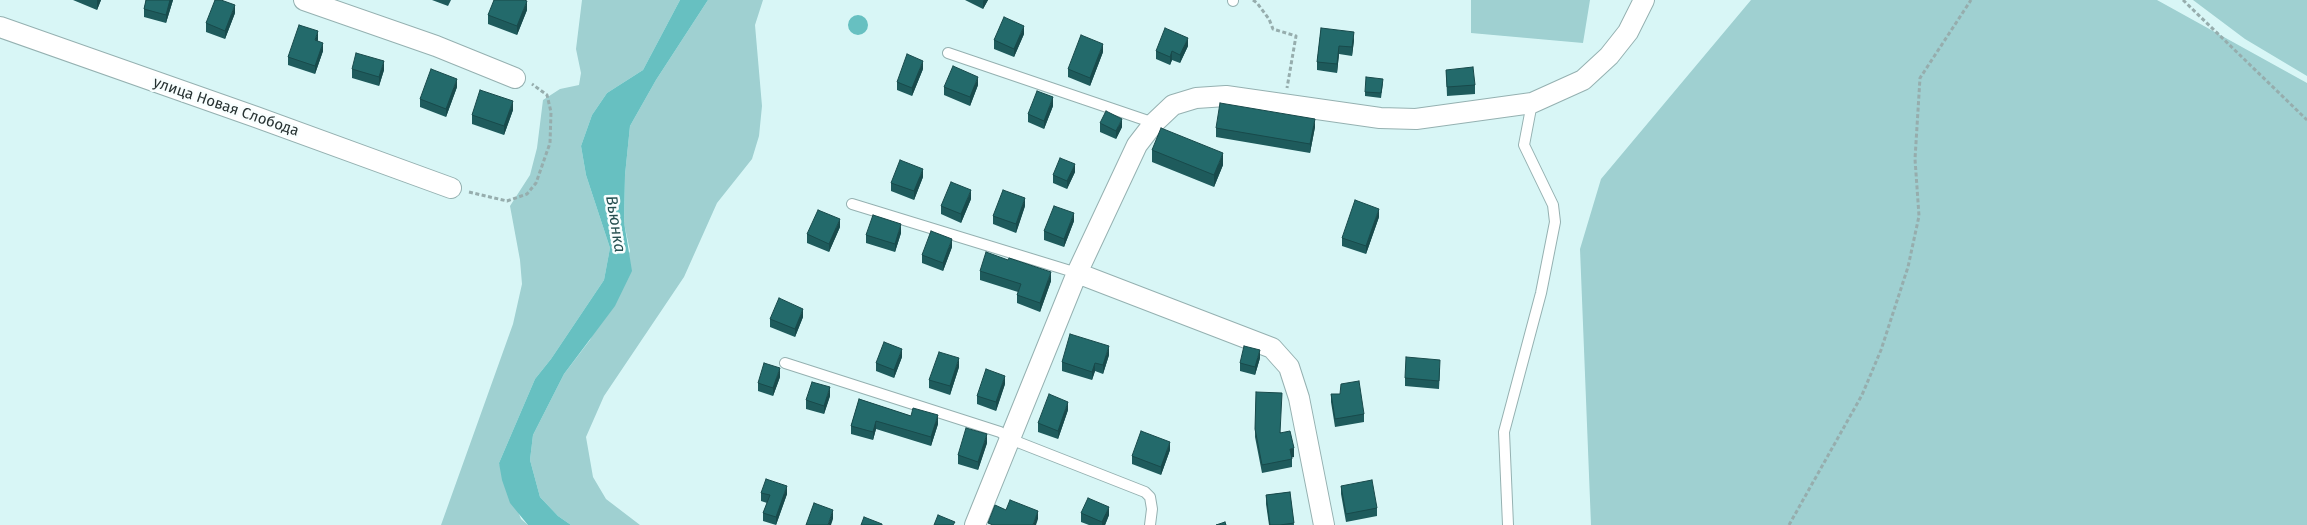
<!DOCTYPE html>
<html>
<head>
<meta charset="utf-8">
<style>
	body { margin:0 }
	canvas { display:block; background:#d8f6f6 }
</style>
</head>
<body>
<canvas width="2307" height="525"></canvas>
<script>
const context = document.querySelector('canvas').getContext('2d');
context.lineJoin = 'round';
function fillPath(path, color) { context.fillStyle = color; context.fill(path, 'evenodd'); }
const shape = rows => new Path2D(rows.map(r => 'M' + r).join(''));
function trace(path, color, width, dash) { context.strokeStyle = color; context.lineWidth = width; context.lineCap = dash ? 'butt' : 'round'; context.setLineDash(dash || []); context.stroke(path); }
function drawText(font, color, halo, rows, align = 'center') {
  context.font = font + ' "Fira Sans",sans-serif'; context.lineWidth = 5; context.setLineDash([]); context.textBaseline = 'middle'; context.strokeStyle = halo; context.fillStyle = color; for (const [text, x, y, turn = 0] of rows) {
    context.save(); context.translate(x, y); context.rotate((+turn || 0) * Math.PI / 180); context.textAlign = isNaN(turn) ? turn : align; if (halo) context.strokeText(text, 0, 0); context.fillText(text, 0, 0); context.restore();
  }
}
const green = shape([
	[582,0,680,0,643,70,607,93,592,115,581,146,586,175,610,248,604,280,551,359,535,379,499,463,521,519,528,525,441,525,513,324,522,284,520,260,510,206,530,175,537,148,543,100,560,89,579,85,581,73,576,49],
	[708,0,763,0,755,25,762,106,759,136,752,159,717,203,684,277,604,396,586,437,593,477,606,499,640,525,571,525,558,516,540,497,530,460,533,435,564,374,590,340,630,251,624,223,625,175,630,126,656,80],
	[1471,0,1590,0,1583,43,1471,33],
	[1751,0,2157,0,2307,83,2307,525,1591,525,1580,249,1601,179],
	[2193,0,2307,0,2307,76,2245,39]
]);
const water = shape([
	[680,0,708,0,656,80,630,126,625,175,624,222,632,271,615,306,564,374,533,435,530,460,540,497,558,516,571,525,528,525,510,503,502,480,499,463,535,379,551,359,604,280,610,248,586,175,581,146,592,115,607,93,643,70],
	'848 25a10 10 0 1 1 20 0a10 10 0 1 1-20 0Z'
]);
const path = shape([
	[1253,0,1257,3,1269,19,1273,29,1296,36,1287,88],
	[2183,0,2307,120],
	[469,192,507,201,527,194,536,183,550,143,551,112,547,95,532,84],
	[1789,525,1862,395,1881,350,1908,267,1919,216,1915,159,1920,78,1971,0]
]);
const service = shape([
	[1233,1,1233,0],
	[948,53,1154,123],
	[852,204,1077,273],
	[785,363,1000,432,1010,439,1145,492,1150,497,1152,509,1150,525],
	[1508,525,1504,432,1541,293,1555,222,1553,205,1524,145,1532,103]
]);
const minor = shape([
	[304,0,436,46,515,78],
	[0,27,256,117,451,188],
	[1077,273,1272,348,1289,367,1299,398,1324,525],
	[975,525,1077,273,1137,145,1154,123,1173,105,1196,98,1226,96,1380,118,1416,119,1532,103,1583,80,1609,56,1628,32,1644,0]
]);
const wall = shape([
	[73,0,101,0,97,10],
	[146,0,173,0,166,23,144,17,144,9],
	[432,0,451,0,448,6],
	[965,0,988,0,983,9],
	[527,10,517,35,488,24,488,15],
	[235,13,225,39,206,32,206,23],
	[1321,28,1354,40,1352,56,1339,54,1337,73,1317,70,1317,62],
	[1024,34,1014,57,994,49,994,40],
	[318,40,317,41,323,51,315,74,288,65,288,57],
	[1188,46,1180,63,1172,60,1170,65,1156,59,1156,51],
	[1103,52,1090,86,1068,77,1068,69],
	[352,69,384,70,379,86,352,78],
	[923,69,912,96,897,90,897,82],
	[1446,70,1475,85,1475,94,1447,96],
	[1383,83,1381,98,1365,96,1365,92],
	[978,85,970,106,944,95,944,87],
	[457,87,446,117,420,107,420,99],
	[1053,106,1044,129,1028,122,1028,114],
	[513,110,504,135,472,124,472,115],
	[1100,123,1122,127,1116,139,1100,132],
	[1315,127,1310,153,1216,137,1216,128],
	[1152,150,1223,165,1214,187,1152,162],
	[1075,172,1067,189,1053,183,1053,175],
	[923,177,914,200,891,191,891,183],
	[971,199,961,223,941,214,941,206],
	[1025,206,1016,233,993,224,993,216],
	[1379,217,1366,254,1342,246,1342,238],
	[1074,221,1064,247,1044,240,1044,231],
	[840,227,829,252,807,243,807,234],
	[901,233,895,252,866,243,866,235],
	[952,247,943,271,922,263,922,255],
	[980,271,1051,281,1040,312,1017,303,1017,295,1018,292,980,280],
	[803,317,795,337,770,327,770,319],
	[1109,355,1103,374,1095,371,1092,380,1062,371,1062,362],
	[902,357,894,378,876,371,876,363],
	[1260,358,1255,375,1240,371,1240,363],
	[959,367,950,395,929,388,929,380],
	[1440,368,1439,389,1405,386,1405,378],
	[780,377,773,396,758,391,758,383],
	[1005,384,996,411,977,404,977,396],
	[1256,392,1281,433,1294,457,1292,457,1292,467,1262,473,1255,437],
	[1331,394,1364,414,1364,422,1335,427,1331,402],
	[830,396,824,414,806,409,806,400],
	[859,399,911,416,938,424,931,446,876,429,873,440,851,434,851,426],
	[1068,410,1058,439,1038,432,1038,423],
	[987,443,978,470,958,464,958,455],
	[1170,450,1161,475,1132,464,1132,456],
	[1341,486,1377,508,1377,516,1346,522,1341,494],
	[1290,492,1294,525,1269,525,1266,504,1266,495],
	[761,493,787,494,776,525,763,521,763,513,767,503,761,501],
	[1081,513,1109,515,1105,525,1089,525,1081,522]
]);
const shadedWall = shape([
	[97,0,101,0,97,10],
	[170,0,173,0,166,23,166,15],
	[984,0,988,0,983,9,983,1],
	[527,1,527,10,517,35,517,26],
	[235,5,235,13,225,39,225,31],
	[1024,26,1024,34,1014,57,1014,49],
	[318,31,318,40,315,49,315,40],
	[1354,32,1354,40,1352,56,1352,47],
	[1188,38,1188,46,1180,63,1180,55],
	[323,43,323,51,315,74,315,66],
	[1103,44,1103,52,1090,86,1090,78],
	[1339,46,1339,54,1337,73,1337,64],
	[1172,51,1172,60,1170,65,1170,57],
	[384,61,384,70,379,86,379,77],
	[923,61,923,69,912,96,912,88],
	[978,77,978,85,970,106,970,97],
	[457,79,457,87,446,117,446,109],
	[1053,97,1053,106,1044,129,1044,121],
	[513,101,513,110,504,135,504,126],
	[1122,119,1122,127,1116,139,1116,131],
	[1315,119,1315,127,1310,153,1310,144],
	[1223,153,1223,165,1214,187,1214,175],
	[1075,164,1075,172,1067,189,1067,181],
	[923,169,923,177,914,200,914,191],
	[971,190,971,199,961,223,961,214],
	[1025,198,1025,206,1016,233,1016,224],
	[1379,209,1379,217,1366,254,1366,246],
	[1074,213,1074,221,1064,247,1064,239],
	[840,219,840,227,829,252,829,244],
	[901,224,901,233,895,252,895,244],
	[952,239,952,247,943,271,943,263],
	[1051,272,1051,281,1040,312,1040,303],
	[803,309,803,317,795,337,795,329],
	[1109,346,1109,355,1103,374,1103,365],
	[902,349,902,357,894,378,894,370],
	[1260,350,1260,358,1255,375,1255,367],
	[959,358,959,367,950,395,950,386],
	[1095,363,1095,371,1092,380,1092,372],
	[780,368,780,377,773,396,773,388],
	[1005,376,1005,384,996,411,996,402],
	[830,387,830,396,824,414,824,406],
	[1068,402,1068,410,1058,439,1058,431],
	[938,415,938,424,931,446,931,437],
	[876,421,876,429,873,440,873,432],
	[987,434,987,443,978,470,978,462],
	[1170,442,1170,450,1161,475,1161,467],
	[1294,448,1294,457,1290,458,1290,449],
	[787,486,787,494,776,525,776,517],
	[1109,507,1109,515,1105,525,1102,525,1102,522],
	[833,510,833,519,831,525,828,525],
	[1038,511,1038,519,1036,525,1033,525]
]);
const building = shape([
	[146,0,170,0,166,15,144,9,146,0],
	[215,0,221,0,235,5,225,31,206,23,215,0],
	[494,0,524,0,527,1,517,26,488,15,494,0],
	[1004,17,1024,26,1014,49,994,40,1004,17],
	[299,25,318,31,315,40,323,43,315,66,288,57,299,25],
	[1165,28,1188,38,1180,55,1172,51,1170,57,1156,51,1165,28],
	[1321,28,1354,32,1352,47,1339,46,1337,64,1317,62,1321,28],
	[1081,35,1103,44,1090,78,1068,69,1081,35],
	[356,53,384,61,379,77,352,69,356,53],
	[907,54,923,61,912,88,897,82,907,54],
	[953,66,978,77,970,97,944,87,953,66],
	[1473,67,1475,85,1447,87,1446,70,1473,67],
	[431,69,457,79,446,109,420,99,431,69],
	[1366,77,1383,79,1381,93,1365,92,1366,77],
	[480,90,513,101,504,126,472,115,480,90],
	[1037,91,1053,97,1044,121,1028,114,1037,91],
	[1220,103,1315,119,1310,144,1216,128,1220,103],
	[1106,111,1122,119,1116,131,1100,123,1106,111],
	[1161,128,1223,153,1214,175,1152,150,1161,128],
	[1060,158,1075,164,1067,181,1053,175,1060,158],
	[900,160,923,169,914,191,891,183,900,160],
	[951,182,971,190,961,214,941,206,951,182],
	[1003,190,1025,198,1016,224,993,216,1003,190],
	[1355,200,1379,209,1366,246,1342,238,1355,200],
	[1054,206,1074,213,1064,239,1044,231,1054,206],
	[818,210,840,219,829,244,807,234,818,210],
	[873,215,901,224,895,244,866,235,873,215],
	[931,231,952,239,943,263,922,255,931,231],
	[986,252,1008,260,1009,258,1051,272,1040,303,1017,295,1021,284,980,271,986,252],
	[779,298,803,309,795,329,770,319,779,298],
	[1070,334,1109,346,1103,365,1095,363,1092,372,1062,362,1070,334],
	[884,342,902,349,894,370,876,363,884,342],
	[1244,346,1260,350,1255,367,1240,363,1244,346],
	[939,352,959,358,950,386,929,380,939,352],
	[1406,357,1440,360,1439,381,1405,378,1406,357],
	[764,363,780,368,773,388,758,383,764,363],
	[986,369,1005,376,996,402,977,396,986,369],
	[1359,381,1364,414,1335,419,1331,394,1340,394,1341,384,1359,381],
	[812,382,830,387,824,406,806,400,812,382],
	[1256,392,1282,393,1280,433,1290,431,1294,448,1290,449,1292,459,1262,465,1255,429,1256,392],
	[1049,394,1068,402,1058,431,1038,423,1049,394],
	[859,399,911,416,913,408,938,415,931,437,876,421,873,432,851,426,859,399],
	[966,428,987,434,978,462,958,455,966,428],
	[1141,431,1170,442,1161,467,1132,456,1141,431],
	[766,479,787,486,776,517,763,513,770,495,761,493,766,479],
	[1372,480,1377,508,1346,514,1341,486,1372,480],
	[1290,492,1294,523,1280,525,1270,525,1266,495,1290,492],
	[1088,498,1109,507,1102,522,1081,513,1088,498],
	[1010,500,1038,511,1033,525,993,525,988,523,995,505,1006,510,1010,500],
	[814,503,833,510,828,525,806,525,814,503],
	[938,515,955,522,953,525,934,525,938,515],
	[864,517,882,524,882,525,861,525,864,517],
	[1225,522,1226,525,1216,525,1225,522]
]);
const streetNames = [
	["улица Новая Слобода",226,107,19]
];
const waterNames = [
	["Вьюнка",615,224,81]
];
fillPath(green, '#9fd0d1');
fillPath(water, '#67c0c1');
trace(service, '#95b1b1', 12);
trace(minor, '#95b1b1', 22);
trace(path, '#96adad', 3, [4, 2.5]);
trace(service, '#fff', 10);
trace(minor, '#fff', 20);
fillPath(wall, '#1e5b5c');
fillPath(shadedWall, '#184a4b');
fillPath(building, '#236a6b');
trace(building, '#184a4b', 1);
drawText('15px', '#273232', '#f8fefe', streetNames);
drawText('italic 16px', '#264f50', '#f8fefe', waterNames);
</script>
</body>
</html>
